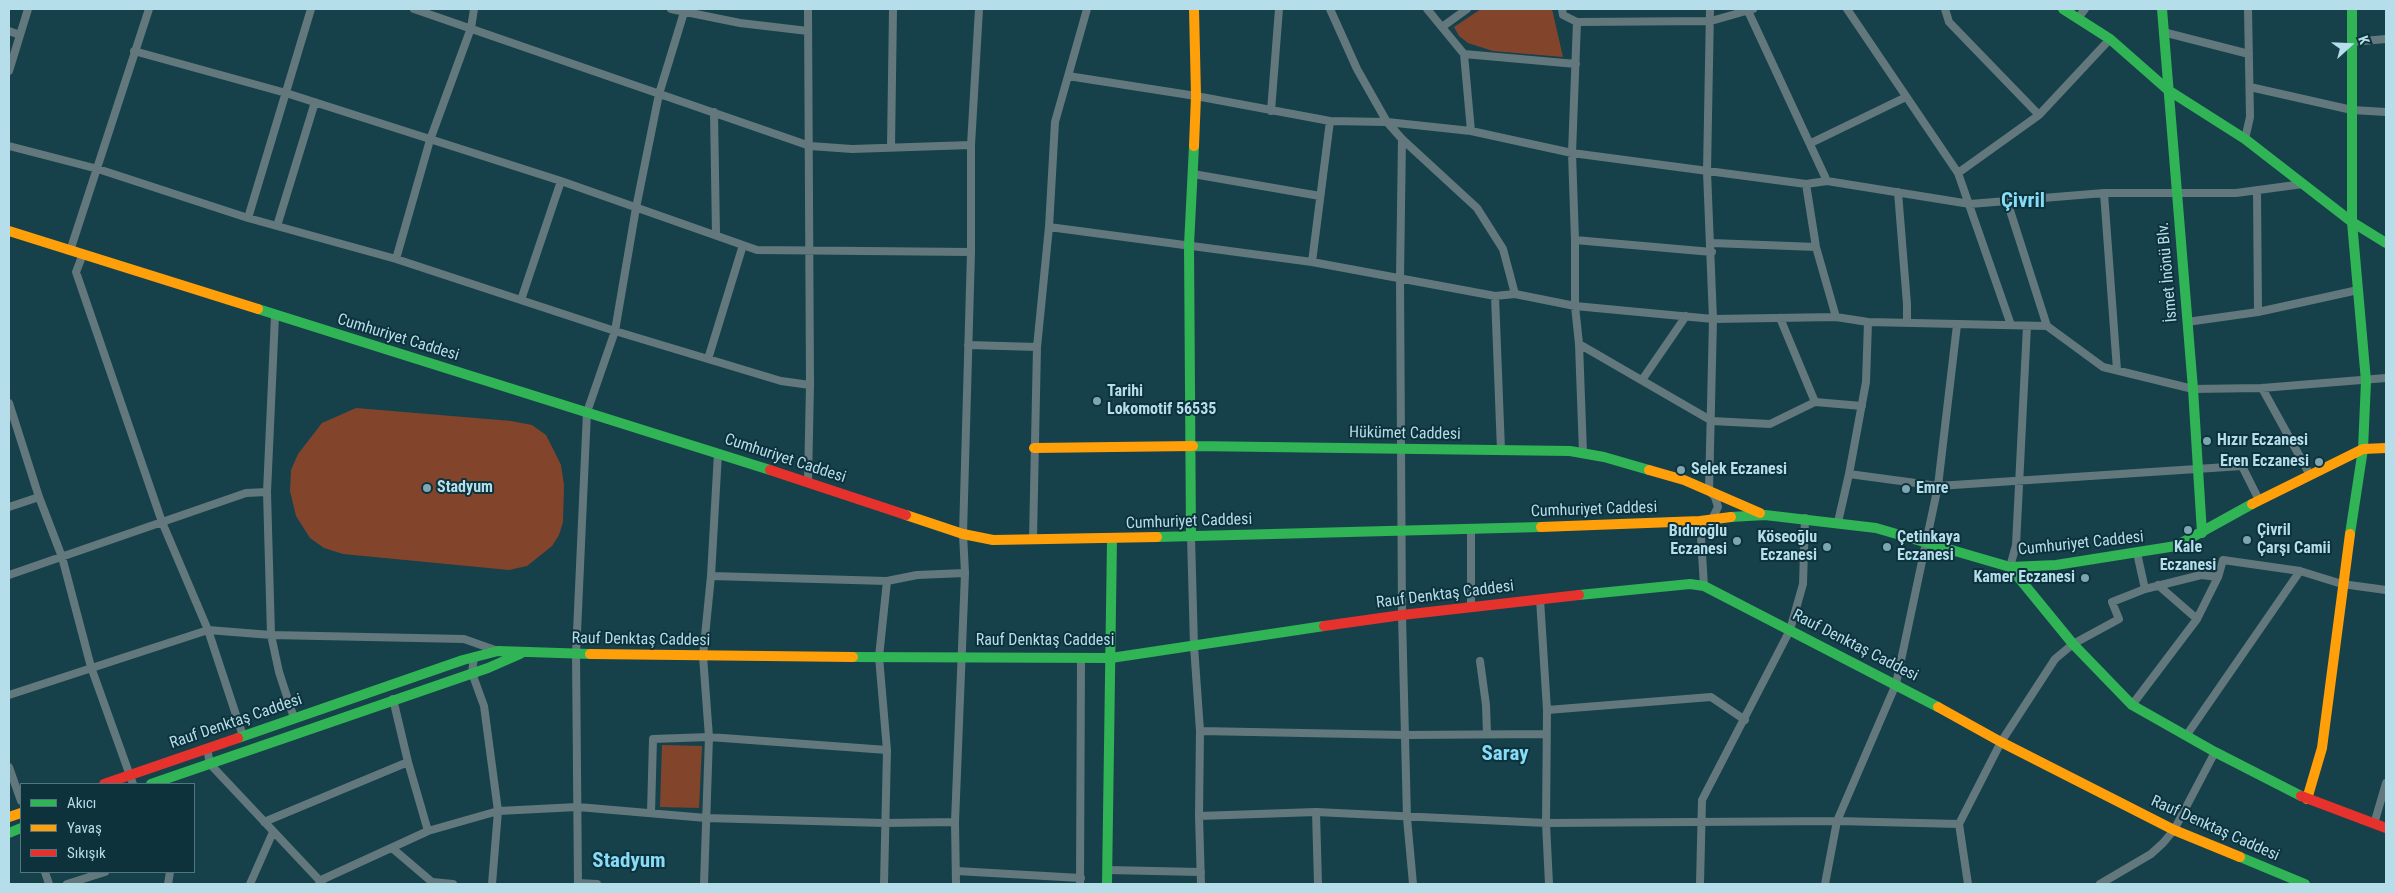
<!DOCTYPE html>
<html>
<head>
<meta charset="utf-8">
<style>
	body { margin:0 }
	#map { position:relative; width:2395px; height:893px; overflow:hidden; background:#16414b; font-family:"Roboto Condensed",sans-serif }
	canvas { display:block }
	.frame { position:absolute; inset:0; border:10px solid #b5ddea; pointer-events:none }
	.legend { position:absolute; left:20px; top:783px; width:175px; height:90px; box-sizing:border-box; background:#0d323c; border:1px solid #507682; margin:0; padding:6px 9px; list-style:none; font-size:15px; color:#b5ddea }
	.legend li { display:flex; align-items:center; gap:10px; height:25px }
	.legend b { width:25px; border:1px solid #507682 }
	.north { position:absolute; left:2325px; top:20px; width:50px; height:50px; -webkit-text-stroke:4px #0d323c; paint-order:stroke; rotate:70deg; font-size:14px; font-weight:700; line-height:20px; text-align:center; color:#b5ddea }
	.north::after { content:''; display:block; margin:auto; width:18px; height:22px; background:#b5ddea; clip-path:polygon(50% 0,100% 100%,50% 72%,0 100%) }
</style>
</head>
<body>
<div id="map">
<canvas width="2395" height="893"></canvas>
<div class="frame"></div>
<ul class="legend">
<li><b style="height:6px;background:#30b455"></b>Akıcı</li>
<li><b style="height:6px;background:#ff9f0a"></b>Yavaş</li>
<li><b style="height:6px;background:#e5322d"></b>Sıkışık</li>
</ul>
<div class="north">K</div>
</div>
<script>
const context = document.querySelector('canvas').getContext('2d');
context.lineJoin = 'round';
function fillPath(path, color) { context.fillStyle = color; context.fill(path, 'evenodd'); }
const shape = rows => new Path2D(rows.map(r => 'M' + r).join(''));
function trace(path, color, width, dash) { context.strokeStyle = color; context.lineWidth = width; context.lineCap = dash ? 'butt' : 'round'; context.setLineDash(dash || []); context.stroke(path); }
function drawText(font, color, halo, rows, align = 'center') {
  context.font = font + ' "Roboto Condensed",sans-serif'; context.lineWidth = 4; context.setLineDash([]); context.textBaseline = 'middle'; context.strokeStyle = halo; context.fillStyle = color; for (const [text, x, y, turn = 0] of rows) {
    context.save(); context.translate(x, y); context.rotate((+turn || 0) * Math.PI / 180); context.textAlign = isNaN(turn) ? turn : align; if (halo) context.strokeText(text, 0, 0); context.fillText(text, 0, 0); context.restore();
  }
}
const green = shape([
	[1481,9,1552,9,1563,57,1493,51,1468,43,1459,36,1454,27],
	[356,408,511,421,532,425,546,435,561,465,564,485,563,522,559,535,552,546,527,566,509,570,343,554,324,548,310,538,296,516,290,491,291,470,298,454,322,423],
	[662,745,702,746,699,808,660,807]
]);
const street = shape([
	[414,9,810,146,852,149,971,145],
	[671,9,740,23,808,31],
	[1330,9,1357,69,1387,122,1402,139,1477,208,1503,249,1515,294],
	[1427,9,1464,54,1576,64],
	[1562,9,1563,15,1577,22,1711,21,1753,9],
	[1710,9,1707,172,1713,319,1709,491,1715,497,1718,507,1712,519],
	[1847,9,1958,173,2011,325],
	[1945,9,1949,22,2039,115],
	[1748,11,1827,181],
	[2078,18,2085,9],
	[1577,22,1572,153,1575,240,1575,306,1579,344,1583,453],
	[1442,27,1467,9],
	[9,31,20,35],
	[2163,32,2249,54],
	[2352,42,2386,39],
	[134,51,286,93,561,181,757,250,971,252],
	[1464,54,1471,131],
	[9,71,28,9],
	[1068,76,1196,96,1330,121,1387,122,1471,131,1572,153,1806,184,1827,181,1970,204,2104,193,2236,193,2303,184],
	[2250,87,2352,110,2386,112],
	[1271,111,1279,9],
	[714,112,716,234],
	[1402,139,1400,277,1402,615,1407,818,1413,884],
	[2245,139,2250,117,2248,9],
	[1811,143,1906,97],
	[9,146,98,169,248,218,396,259,615,331,781,381,810,385],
	[891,147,893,9],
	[1958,173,2039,115,2110,39],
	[1193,174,1320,196],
	[1806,184,1816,247,1836,317],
	[2257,190,2258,312],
	[1898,192,1907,304,1907,323],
	[2104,193,2117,370],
	[2007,201,2047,326],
	[248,218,311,9],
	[277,226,315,102],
	[1049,227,1312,262,1495,296,1515,294,1575,306,1713,319,1836,317,1868,322,2047,326,2103,367,2193,389,2262,388,2386,378],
	[1575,240,1712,252],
	[1712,243,1816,247],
	[70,251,149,9],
	[83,254,76,272,162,522,208,630,243,736],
	[396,259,430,140,471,28,474,9],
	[1312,262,1330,121],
	[1495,296,1501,450],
	[521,300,561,181],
	[275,316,267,492,271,635,279,672,294,718],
	[1780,318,1815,402],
	[2187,322,2258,312,2358,290],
	[1579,344,1712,421,1770,424,1815,402,1862,406],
	[968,345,1037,347],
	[708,359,743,245],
	[1642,380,1686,316],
	[2262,388,2310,475],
	[9,403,39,497,62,557,91,667,133,784],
	[1849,474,1938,486,2242,466,2259,500],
	[808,482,810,385,808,9],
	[9,507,39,497],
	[1700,521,1704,586],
	[1838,522,1849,474,1866,382,1868,322],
	[1471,530,1471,607],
	[1191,536,1194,646,1200,731,1199,816,1201,884],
	[1033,539,1037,347,1049,227,1055,122,1087,9],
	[2137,553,2145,589],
	[2010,567,2016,545,2027,326],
	[9,575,246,493,267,492],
	[711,576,887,581,917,575,965,573],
	[2158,585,2197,619],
	[1540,599,1547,710,1546,823,1549,884],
	[474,657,472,673,484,706,498,811,492,884],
	[1480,661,1486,705,1487,734],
	[9,695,208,630,271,635,464,639,498,651],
	[393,699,408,762,428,831],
	[2132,705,2197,619,2218,577,2223,560,2300,571,2342,584,2386,590],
	[1547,710,1711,697,1745,720],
	[1200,731,1406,735,1545,734],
	[2186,736,2300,571],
	[207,748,210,764,322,883],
	[9,767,21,801],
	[1316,812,1318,884],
	[651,813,653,739,709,737,887,750],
	[1199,816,1316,812,1546,823,1837,821,1959,824],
	[264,822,408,762],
	[2374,824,2386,783],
	[392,848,432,882,453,884],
	[1107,870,1201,872],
	[956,871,1081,878],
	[45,872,49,884],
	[319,881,428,831,498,811,578,807,706,818,884,823,955,822],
	[578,883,597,884],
	[67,884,105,872],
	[168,884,170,872],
	[250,884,273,832],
	[578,884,576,654,587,412,615,331,636,208,659,94,685,9],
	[704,884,709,737,703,656,711,576,718,453],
	[884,884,887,750,879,657,887,581],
	[956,884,955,822,965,573,963,534,971,252,971,145,979,9],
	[1080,884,1081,659],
	[1700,884,1702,800,1790,630,1803,584,1805,518],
	[1825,884,1837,821,1896,684,1938,486,1957,325],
	[1968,884,1959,824,2001,742,2055,659,2073,644,2119,619,2112,602,2145,589,2201,575,2218,577],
	[2100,884,2151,854,2163,843,2174,830,2215,752]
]);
const fast = shape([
	[2063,9,2110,39,2168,90,2245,139,2352,222,2386,243],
	[2162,9,2193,389,2202,533],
	[258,309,770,470],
	[1193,446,1570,451,1604,457,1649,470],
	[1731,517,1765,515,1876,528,2010,567,2056,565,2176,546,2252,504],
	[2350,534,2363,449,2366,381,2352,222,2352,9],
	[1191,536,1189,245,1194,146],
	[1157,537,1541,527],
	[2010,567,2073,644,2132,705,2215,752,2301,796],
	[1579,595,1690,584,1704,586,1938,707],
	[853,657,1111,658,1324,626],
	[238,738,463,660,498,651,590,654],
	[151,784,488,668,520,654],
	[9,833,21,828],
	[2240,857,2305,884],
	[1107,884,1112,539]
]);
const slow = shape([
	[1194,146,1196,96,1194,9],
	[9,231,258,309],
	[1034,448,1193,446],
	[1649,470,1684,480,1760,513],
	[2252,504,2363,449,2386,448],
	[906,515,963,534,993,540,1157,537],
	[1541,527,1700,521,1731,517],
	[590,654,853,657],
	[1938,707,2001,742,2174,830,2240,857],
	[2307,799,2322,748,2350,534],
	[9,817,21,813]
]);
const jam = shape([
	[770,470,906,515],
	[1324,626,1402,615,1579,595],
	[104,784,238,738],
	[2301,796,2386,828]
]);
const markers = [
	[1097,401,5,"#7da6b2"],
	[2207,441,5,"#7da6b2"],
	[2319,462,5,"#7da6b2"],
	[1681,470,5,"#7da6b2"],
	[427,488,5,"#7da6b2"],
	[1906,489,5,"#7da6b2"],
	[2188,530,5,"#7da6b2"],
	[2247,540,5,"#7da6b2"],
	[1737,541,5,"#7da6b2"],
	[1827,547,5,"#7da6b2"],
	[1887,547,5,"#7da6b2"],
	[2085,578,5,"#7da6b2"]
];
const streetNames = [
	["İsmet İnönü Blv.",2168,272,-95],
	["Cumhuriyet Caddesi",398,338,17],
	["Hükümet Caddesi",1405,434,1],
	["Cumhuriyet Caddesi",785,459,18],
	["Cumhuriyet Caddesi",1594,510,-2],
	["Cumhuriyet Caddesi",1189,522,-2],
	["Cumhuriyet Caddesi",2081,544,-6],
	["Rauf Denktaş Caddesi",1445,595,-7],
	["Rauf Denktaş Caddesi",641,640,1],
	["Rauf Denktaş Caddesi",1045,641],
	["Rauf Denktaş Caddesi",1855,646,27],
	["Rauf Denktaş Caddesi",236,722,-19],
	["Rauf Denktaş Caddesi",2215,829,24]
];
const poiNames = [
	["Tarihi",1107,392],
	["Lokomotif 56535",1107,410],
	["Hızır Eczanesi",2217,441],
	["Eren Eczanesi",2309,462,"right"],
	["Selek Eczanesi",1691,470],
	["Stadyum",437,488],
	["Emre",1916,489],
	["Çivril",2257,531],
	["Çarşı Camii",2257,549],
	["Bıdıroğlu",1727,532,"right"],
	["Eczanesi",1727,550,"right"],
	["Köseoğlu",1817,538,"right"],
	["Eczanesi",1817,556,"right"],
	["Çetinkaya",1897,538],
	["Eczanesi",1897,556],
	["Kale",2188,548,"center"],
	["Eczanesi",2188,566,"center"],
	["Kamer Eczanesi",2075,578,"right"]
];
const districtNames = [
	["Çivril",2023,202],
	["Saray",1505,755],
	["Stadyum",629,862]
];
fillPath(green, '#83442c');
trace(street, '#63787d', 8);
trace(fast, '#30b455', 10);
trace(slow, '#ff9f0a', 10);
trace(jam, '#e5322d', 10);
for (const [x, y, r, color] of markers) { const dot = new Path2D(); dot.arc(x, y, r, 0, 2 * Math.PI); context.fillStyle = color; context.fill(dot); trace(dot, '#0d323c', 2); }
drawText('16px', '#b5ddea', '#0d323c', streetNames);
drawText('bold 16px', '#b5ddea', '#0d323c', poiNames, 'left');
drawText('bold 21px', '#87dcf7', '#0d323c', districtNames);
</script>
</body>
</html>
